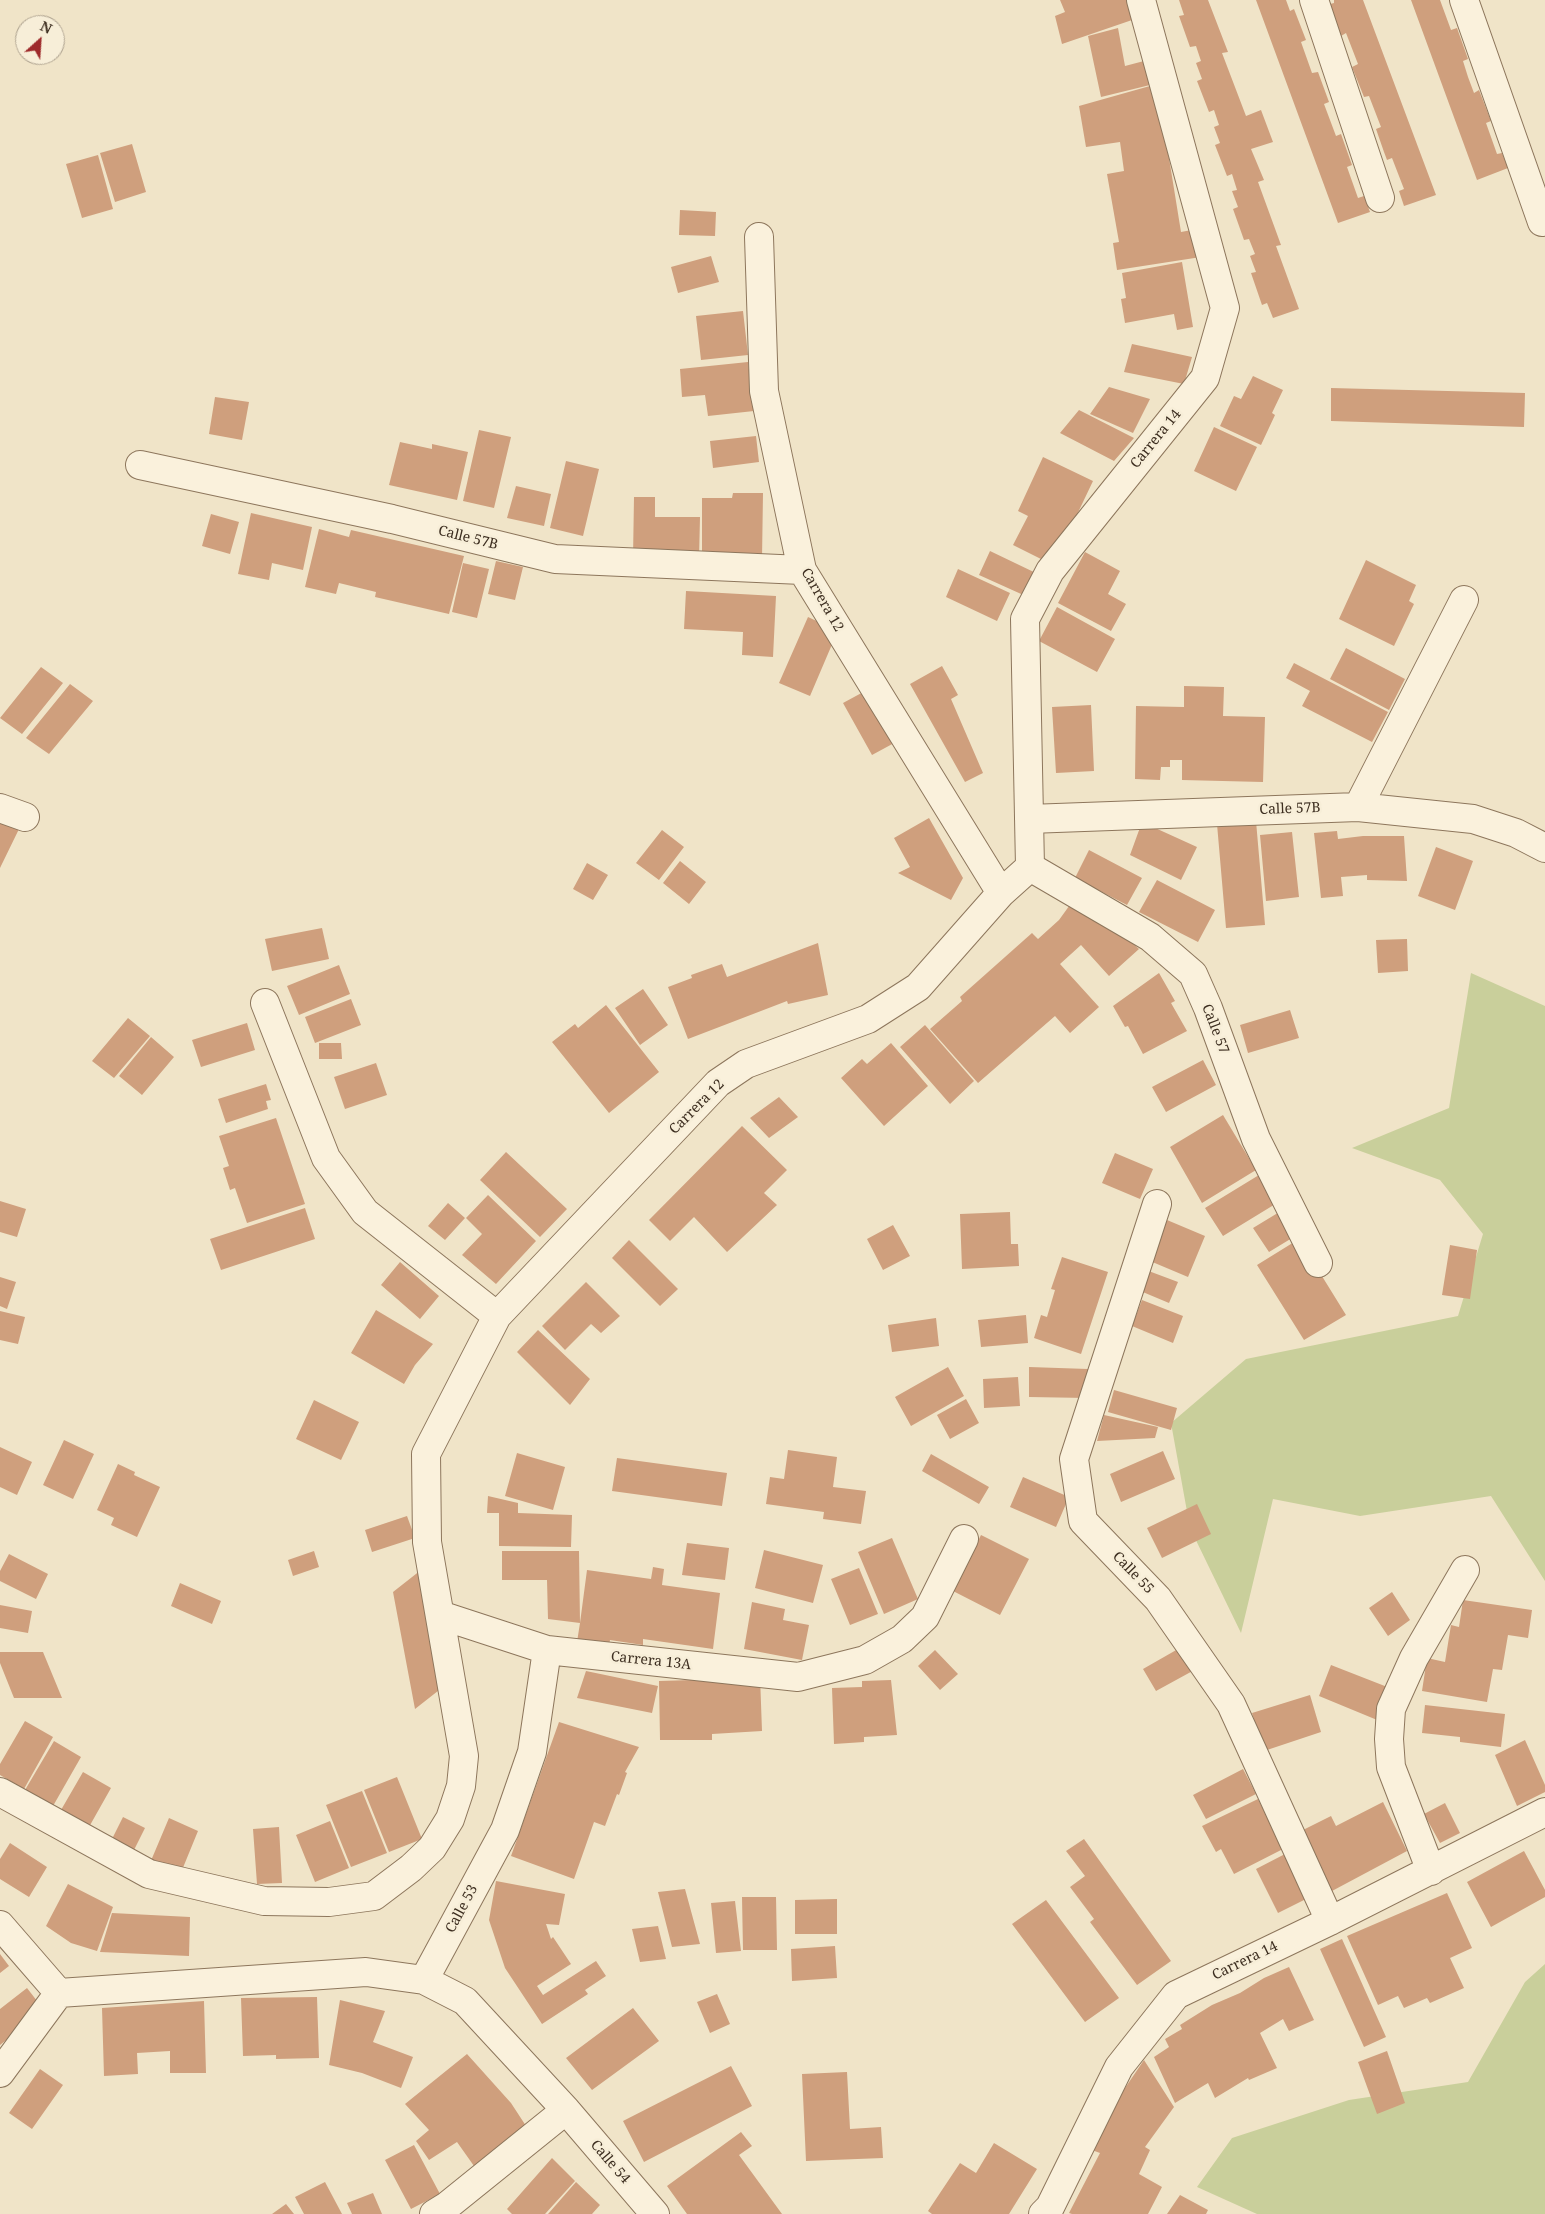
<!DOCTYPE html>
<html>
<head>
<meta charset="utf-8">
<style>
	body { margin:0 }
	#map { position:relative; width:1545px; height:2214px; overflow:hidden; background:#f0e4c8; font-family:"Noto Serif",serif }
	canvas { display:block }
	.north { position:absolute; left:15px; top:15px; width:50px; height:50px; box-sizing:border-box; background:#f7eed8; border:1px solid #ada18e; border-radius:50%; rotate:26deg; font-size:14px; font-weight:700; line-height:20px; text-align:center; color:#3d2e20 }
	.north::after { content:''; display:block; margin:auto; width:18px; height:22px; background:#9e2a2b; clip-path:polygon(50% 0,100% 100%,50% 72%,0 100%) }
</style>
</head>
<body>
<div id="map">
<canvas width="1545" height="2214"></canvas>
<div class="north">N</div>
</div>
<script>
const context = document.querySelector('canvas').getContext('2d');
context.lineJoin = 'round';
function fillPath(path, color) { context.fillStyle = color; context.fill(path, 'evenodd'); }
const shape = rows => new Path2D(rows.map(r => 'M' + r).join(''));
function trace(path, color, width, dash) { context.strokeStyle = color; context.lineWidth = width; context.lineCap = dash ? 'butt' : 'round'; context.setLineDash(dash || []); context.stroke(path); }
function drawText(font, color, halo, rows, align = 'center') {
  context.font = font + ' "Noto Serif",serif'; context.lineWidth = 5; context.setLineDash([]); context.textBaseline = 'middle'; context.strokeStyle = halo; context.fillStyle = color; for (const [text, x, y, turn = 0] of rows) {
    context.save(); context.translate(x, y); context.rotate((+turn || 0) * Math.PI / 180); context.textAlign = isNaN(turn) ? turn : align; if (halo) context.strokeText(text, 0, 0); context.fillText(text, 0, 0); context.restore();
  }
}
const green = shape([
	[1471,973,1545,1006,1545,1581,1491,1496,1360,1516,1273,1499,1241,1633,1190,1528,1171,1423,1246,1359,1458,1316,1483,1234,1440,1180,1352,1148,1449,1108],
	[1545,1964,1545,2214,1257,2214,1197,2187,1232,2138,1349,2100,1468,2082,1525,1982]
]);
const building = shape([
	[1060,0,1131,0,1135,19,1062,44,1055,16,1065,12],
	[1179,0,1208,0,1228,52,1222,53,1246,116,1261,110,1273,142,1251,149,1264,180,1258,182,1281,245,1276,246,1299,309,1273,318,1267,303,1262,305,1251,273,1256,272,1250,256,1255,254,1249,239,1244,240,1233,209,1238,207,1232,191,1237,190,1232,174,1227,176,1215,145,1220,143,1214,127,1219,125,1214,110,1209,112,1197,81,1202,79,1196,63,1201,61,1196,46,1190,47,1179,16,1184,15],
	[1256,0,1286,0,1290,11,1294,9,1306,40,1301,42,1312,73,1318,72,1329,102,1324,104,1336,136,1341,134,1352,165,1347,167,1358,198,1364,196,1370,212,1338,223],
	[1334,0,1363,0,1436,195,1404,206,1399,191,1404,189,1392,158,1387,160,1384,152,1376,129,1381,127,1369,96,1364,97,1352,67,1358,64,1346,33,1341,36,1330,4,1334,3],
	[1411,0,1440,0,1451,30,1457,28,1468,59,1463,61,1468,77,1474,93,1479,90,1491,121,1486,123,1497,154,1502,153,1508,168,1477,180],
	[1118,28,1125,66,1144,61,1150,85,1101,97,1088,36],
	[1157,84,1181,232,1197,229,1201,257,1117,270,1113,243,1119,242,1107,174,1124,171,1120,142,1086,147,1079,106],
	[132,144,146,192,115,202,100,153],
	[98,155,113,209,82,218,66,164],
	[680,210,716,212,715,236,679,235],
	[711,256,719,282,678,293,671,267],
	[1182,262,1193,327,1177,330,1174,314,1125,323,1121,299,1126,298,1122,273],
	[743,311,748,355,701,360,696,316],
	[1132,344,1192,357,1184,384,1124,372],
	[748,362,754,411,708,416,705,395,682,397,680,369],
	[1253,376,1283,390,1272,413,1275,415,1261,445,1220,426,1234,396,1241,399],
	[1109,387,1150,399,1133,433,1090,414],
	[1331,388,1525,393,1524,427,1331,421],
	[215,397,249,402,242,440,209,434],
	[1079,410,1134,438,1114,461,1060,433],
	[1214,427,1257,447,1236,491,1194,471],
	[479,430,511,437,494,508,463,501],
	[756,436,759,462,713,468,710,441],
	[400,442,432,449,432,444,468,452,457,500,389,485],
	[1043,457,1093,481,1053,565,1013,545,1028,516,1018,511],
	[566,461,599,469,583,536,550,528],
	[516,486,551,494,544,526,507,518],
	[733,493,763,493,762,559,702,559,702,498,732,498],
	[634,497,655,497,655,517,700,517,699,559,633,558],
	[251,513,312,527,303,570,272,563,269,580,238,574],
	[211,514,239,522,230,554,202,546],
	[319,529,349,537,351,530,464,556,449,614,375,597,376,592,339,583,336,594,305,587],
	[990,551,1040,575,1030,598,979,575],
	[1085,552,1120,571,1108,594,1126,604,1111,631,1058,603],
	[1366,560,1416,585,1409,601,1414,604,1394,646,1339,619],
	[496,561,523,567,515,600,488,594],
	[463,563,489,569,477,618,452,612],
	[958,569,1010,593,997,621,946,597],
	[686,591,776,596,773,657,742,655,743,632,684,629],
	[1057,607,1115,639,1097,672,1039,641],
	[808,617,823,624,836,635,810,696,779,683],
	[1346,648,1405,679,1389,710,1330,679],
	[1294,663,1388,712,1372,742,1302,706,1310,691,1286,678],
	[942,666,958,695,951,699,983,773,965,782,910,684],
	[41,667,63,683,22,734,0,718],
	[70,684,93,701,49,754,26,738],
	[1184,686,1224,687,1223,716,1265,717,1263,782,1182,780,1182,760,1170,760,1170,767,1161,767,1160,780,1135,779,1136,706,1184,707],
	[867,690,896,742,872,755,843,703],
	[1091,705,1094,771,1056,773,1052,707],
	[929,818,963,878,951,900,898,873,910,867,894,838],
	[1256,821,1265,925,1226,928,1217,824],
	[0,822,19,829,0,868],
	[1142,822,1197,847,1181,880,1130,855],
	[662,830,684,847,659,880,636,863],
	[1337,831,1338,839,1363,836,1404,836,1407,881,1367,880,1367,875,1341,877,1343,896,1321,898,1314,833],
	[1292,832,1299,897,1266,901,1260,835],
	[1436,847,1473,861,1455,910,1418,896],
	[1089,850,1142,878,1127,905,1075,878],
	[680,861,706,882,689,904,663,883],
	[587,863,608,875,593,900,573,889],
	[1157,880,1215,910,1198,942,1139,912],
	[1072,902,1081,904,1100,925,1106,919,1139,949,1109,976,1081,945,1060,964,1099,1007,1070,1033,1055,1016,978,1083,930,1029,962,1001,960,997,1032,933,1038,939,1059,920],
	[322,928,329,959,272,971,265,939],
	[1407,939,1408,971,1378,973,1376,940],
	[818,943,828,995,788,1004,787,1001,688,1039,668,987,692,978,691,975,722,964,727,977],
	[339,965,350,994,299,1015,287,986],
	[1159,973,1175,1001,1171,1003,1187,1031,1143,1054,1128,1026,1125,1027,1113,1006],
	[643,989,668,1025,640,1045,615,1008],
	[351,999,361,1025,315,1043,305,1017],
	[606,1005,659,1072,609,1113,552,1042,575,1024,578,1028],
	[1290,1010,1299,1038,1248,1053,1240,1025],
	[128,1018,150,1036,114,1078,92,1061],
	[247,1023,255,1050,201,1067,192,1040],
	[925,1025,974,1081,950,1104,900,1047],
	[151,1037,174,1057,142,1095,119,1076],
	[319,1043,341,1043,342,1059,319,1059],
	[891,1043,928,1086,884,1126,841,1078,862,1059,867,1064],
	[1203,1060,1216,1085,1166,1112,1152,1087],
	[376,1063,387,1095,345,1109,334,1077],
	[266,1084,271,1100,266,1101,268,1109,226,1123,218,1099],
	[779,1097,798,1117,769,1138,750,1118],
	[1223,1115,1256,1170,1202,1203,1170,1147],
	[276,1118,305,1204,247,1223,235,1188,230,1190,223,1168,229,1166,219,1136],
	[742,1126,787,1170,764,1193,777,1205,727,1252,694,1217,670,1241,649,1220],
	[506,1152,567,1209,540,1237,480,1180],
	[1115,1153,1153,1169,1140,1199,1102,1183],
	[1259,1175,1277,1203,1223,1236,1205,1208],
	[488,1195,536,1241,496,1284,462,1255,482,1234,466,1218],
	[0,1201,26,1209,17,1237,0,1232],
	[448,1203,465,1218,445,1240,428,1226],
	[305,1208,315,1239,221,1270,210,1239],
	[1281,1211,1297,1235,1269,1252,1253,1228],
	[1010,1212,1011,1244,1018,1244,1019,1266,962,1269,960,1214],
	[1167,1220,1205,1236,1188,1277,1150,1261],
	[893,1225,910,1256,883,1270,867,1239],
	[1299,1239,1346,1315,1304,1340,1257,1265],
	[629,1240,678,1289,660,1306,612,1258],
	[1450,1245,1477,1250,1470,1299,1442,1295],
	[1062,1257,1108,1272,1081,1354,1034,1338,1041,1315,1047,1317,1055,1290,1051,1289],
	[400,1262,439,1296,420,1319,381,1285],
	[1146,1270,1178,1282,1169,1303,1138,1290],
	[0,1277,16,1282,7,1309,0,1306],
	[586,1282,620,1316,601,1333,591,1324,565,1350,542,1326],
	[1142,1300,1183,1316,1173,1343,1132,1326],
	[376,1310,433,1344,415,1365,404,1384,351,1353],
	[0,1311,25,1317,18,1344,0,1340],
	[1026,1315,1028,1343,981,1347,978,1320],
	[936,1318,939,1346,892,1352,888,1325],
	[538,1330,590,1379,570,1405,517,1352],
	[948,1367,964,1396,911,1426,895,1397],
	[1029,1367,1088,1369,1087,1398,1029,1397],
	[1018,1377,1020,1406,984,1408,983,1379],
	[1114,1390,1177,1408,1171,1430,1108,1412],
	[966,1399,979,1423,950,1439,937,1415],
	[314,1400,359,1422,341,1460,296,1439],
	[1104,1415,1158,1427,1155,1438,1097,1441],
	[64,1440,94,1454,73,1499,43,1485],
	[0,1447,32,1462,17,1495,0,1487],
	[788,1450,837,1457,833,1487,866,1491,861,1524,823,1519,824,1512,766,1504,770,1477,784,1479],
	[1163,1451,1175,1479,1121,1502,1110,1474],
	[517,1453,565,1467,553,1510,505,1496],
	[931,1454,989,1487,979,1504,922,1471],
	[617,1458,727,1473,722,1506,612,1491],
	[118,1464,135,1472,134,1475,160,1487,137,1537,111,1525,114,1518,97,1510],
	[1023,1477,1069,1497,1056,1527,1010,1507],
	[488,1496,518,1503,518,1513,572,1515,571,1547,499,1546,499,1513,487,1513],
	[1197,1504,1211,1534,1162,1558,1147,1528],
	[407,1516,415,1538,372,1552,365,1530],
	[981,1535,1029,1559,1000,1615,953,1591],
	[892,1538,918,1599,884,1614,858,1552],
	[687,1543,729,1548,725,1580,682,1575],
	[764,1550,823,1565,813,1603,755,1588],
	[314,1551,319,1567,293,1576,288,1560],
	[502,1551,579,1551,580,1623,587,1570,651,1579,653,1567,664,1569,662,1585,720,1593,713,1649,643,1639,643,1645,610,1640,609,1646,577,1642,580,1623,548,1619,547,1580,502,1580],
	[9,1554,48,1574,36,1599,0,1581,0,1571],
	[859,1568,878,1614,850,1625,831,1579],
	[421,1570,443,1687,415,1709,393,1592],
	[180,1583,221,1601,212,1624,171,1606],
	[1392,1592,1410,1620,1388,1636,1369,1608],
	[1463,1600,1532,1610,1528,1638,1508,1635,1502,1670,1493,1669,1487,1702,1422,1691,1427,1658,1445,1662,1451,1625,1459,1627],
	[752,1602,785,1609,783,1620,809,1625,802,1660,744,1649],
	[0,1605,32,1611,28,1633,0,1628],
	[1178,1649,1198,1668,1156,1691,1143,1669],
	[935,1650,958,1674,940,1690,918,1666],
	[0,1652,43,1652,62,1698,14,1698,0,1663],
	[1331,1665,1395,1690,1382,1722,1319,1696],
	[586,1671,658,1686,652,1713,577,1698],
	[760,1676,762,1731,712,1734,712,1740,660,1740,659,1681,692,1680,692,1677],
	[891,1680,897,1735,864,1737,864,1742,834,1744,832,1688,862,1687,862,1681],
	[1310,1695,1321,1732,1264,1751,1252,1713],
	[1425,1705,1505,1714,1501,1747,1460,1742,1460,1737,1422,1733],
	[25,1721,53,1737,24,1789,0,1775,0,1764],
	[559,1722,639,1747,625,1772,627,1773,619,1795,617,1794,605,1826,594,1822,574,1879,511,1856],
	[1525,1740,1545,1785,1545,1792,1517,1806,1495,1755],
	[54,1741,81,1757,53,1806,25,1790],
	[1243,1769,1256,1794,1206,1819,1193,1795],
	[83,1772,111,1788,89,1827,61,1810],
	[397,1777,422,1839,389,1852,364,1790],
	[362,1791,387,1853,351,1867,326,1805],
	[1258,1799,1283,1849,1234,1874,1221,1849,1216,1852,1202,1826],
	[1383,1802,1407,1851,1332,1891,1301,1831,1331,1816,1336,1826],
	[1445,1803,1460,1833,1440,1843,1424,1814],
	[123,1817,145,1828,134,1850,112,1839],
	[169,1818,198,1831,180,1875,150,1863],
	[330,1821,349,1868,315,1882,296,1835],
	[279,1827,282,1883,257,1884,253,1829],
	[1084,1839,1171,1961,1137,1985,1090,1922,1094,1919,1070,1887,1085,1876,1066,1851],
	[10,1843,47,1867,29,1897,0,1879,0,1859],
	[1524,1851,1545,1890,1545,1897,1491,1927,1467,1882],
	[1285,1854,1308,1898,1278,1913,1256,1869],
	[496,1881,565,1894,559,1925,546,1924,551,1939,553,1937,571,1964,537,1986,543,1995,596,1961,606,1976,585,1990,588,1994,542,2024,505,1968,489,1920],
	[68,1884,113,1907,97,1951,71,1943,46,1926],
	[685,1889,700,1944,672,1947,658,1892],
	[1447,1893,1472,1948,1450,1958,1464,1988,1430,2003,1427,1998,1404,2008,1398,1996,1378,2005,1347,1936],
	[742,1897,776,1897,777,1950,743,1950],
	[837,1899,837,1934,795,1934,795,1900],
	[1046,1900,1119,1998,1085,2022,1012,1924],
	[735,1901,741,1951,716,1953,711,1903],
	[112,1913,190,1917,189,1956,100,1952],
	[658,1926,666,1959,640,1962,632,1929],
	[1342,1939,1386,2037,1364,2047,1320,1949],
	[835,1946,837,1978,792,1981,791,1949],
	[0,1954,9,1966,0,1973],
	[1289,1967,1314,2020,1289,2031,1283,2019,1260,2033,1277,2068,1249,2080,1248,2078,1215,2098,1208,2083,1175,2103,1154,2057,1169,2047,1165,2039,1182,2029,1180,2025,1212,2005,1240,1993,1264,1978],
	[27,1988,44,2010,0,2045,0,2009],
	[717,1994,730,2024,710,2033,697,2002],
	[317,1997,319,2058,276,2059,276,2055,243,2056,241,1998],
	[340,2000,385,2011,373,2042,413,2057,401,2088,362,2073,329,2065],
	[204,2001,206,2073,170,2073,170,2051,137,2053,138,2074,104,2076,102,2008],
	[633,2008,659,2041,592,2090,566,2058],
	[1387,2051,1405,2103,1377,2114,1358,2062],
	[467,2054,511,2103,528,2129,474,2166,457,2142,429,2160,416,2141,429,2130,405,2104],
	[1144,2060,1174,2107,1145,2147,1150,2150,1139,2174,1162,2187,1148,2214,1072,2214,1069,2213,1100,2153,1089,2149,1102,2122],
	[731,2066,752,2106,644,2162,623,2121],
	[40,2069,63,2085,32,2129,9,2113],
	[847,2072,850,2129,881,2127,883,2158,806,2161,802,2074],
	[741,2132,752,2146,739,2155,782,2214,687,2214,667,2186],
	[994,2143,1037,2169,1009,2214,932,2214,928,2211,960,2163,976,2173],
	[414,2145,440,2194,411,2209,385,2160],
	[552,2158,575,2181,545,2214,512,2214,507,2209],
	[325,2182,342,2214,304,2214,295,2197],
	[576,2182,600,2205,592,2214,548,2214],
	[373,2193,382,2214,352,2214,347,2203],
	[1180,2195,1208,2210,1206,2214,1167,2214],
	[286,2204,294,2214,272,2214]
]);
const minor = shape([
	[1314,0,1380,198],
	[1464,0,1542,222],
	[759,237,764,391,802,570,1001,893],
	[140,465,392,519,555,559,802,570],
	[1358,807,1464,600],
	[0,808,25,817],
	[1029,819,1358,807,1473,819,1516,833,1545,848],
	[1030,867,1025,619,1050,571,1205,378,1225,308,1141,0],
	[1030,867,1150,937,1193,974,1208,1008,1256,1139,1318,1263],
	[265,1003,326,1158,365,1212,497,1316],
	[1157,1204,1074,1459,1083,1521,1158,1599,1231,1704,1330,1921],
	[440,1615,547,1650,798,1677,865,1660,902,1639,925,1617,964,1539],
	[547,1650,532,1752,505,1830,424,1980,465,2001,566,2110,655,2214],
	[0,1792,149,1874,264,1901,329,1902,374,1896,411,1868,432,1848,450,1819,461,1786,464,1756,427,1542,426,1454,497,1316,718,1083,746,1064,868,1019,918,987,1001,893,1030,867],
	[1431,1871,1391,1767,1389,1739,1391,1709,1414,1658,1465,1570],
	[0,1925,59,1993],
	[59,1993,366,1972,424,1980],
	[0,2073,59,1993],
	[434,2214,447,2206,566,2110],
	[1043,2214,1050,2207,1119,2067,1176,1995,1330,1921,1545,1812]
]);
const streetNames = [
	["Carrera 14",1156,439,-51],
	["Calle 57B",468,538,14],
	["Carrera 12",822,600,60],
	["Calle 57B",1290,809,-2],
	["Calle 57",1215,1029,69],
	["Carrera 12",697,1107,-45],
	["Calle 55",1133,1573,46],
	["Carrera 13A",651,1661,6],
	["Calle 53",462,1909,-62],
	["Carrera 14",1245,1961,-26],
	["Calle 54",610,2162,49]
];
fillPath(green, '#c9cf9b');
fillPath(building, '#cf9f7d');
trace(minor, '#8d765c', 30);
trace(minor, '#faf1dc', 28);
drawText('14px', '#3d2e20', '#f7eed8', streetNames);
</script>
</body>
</html>
